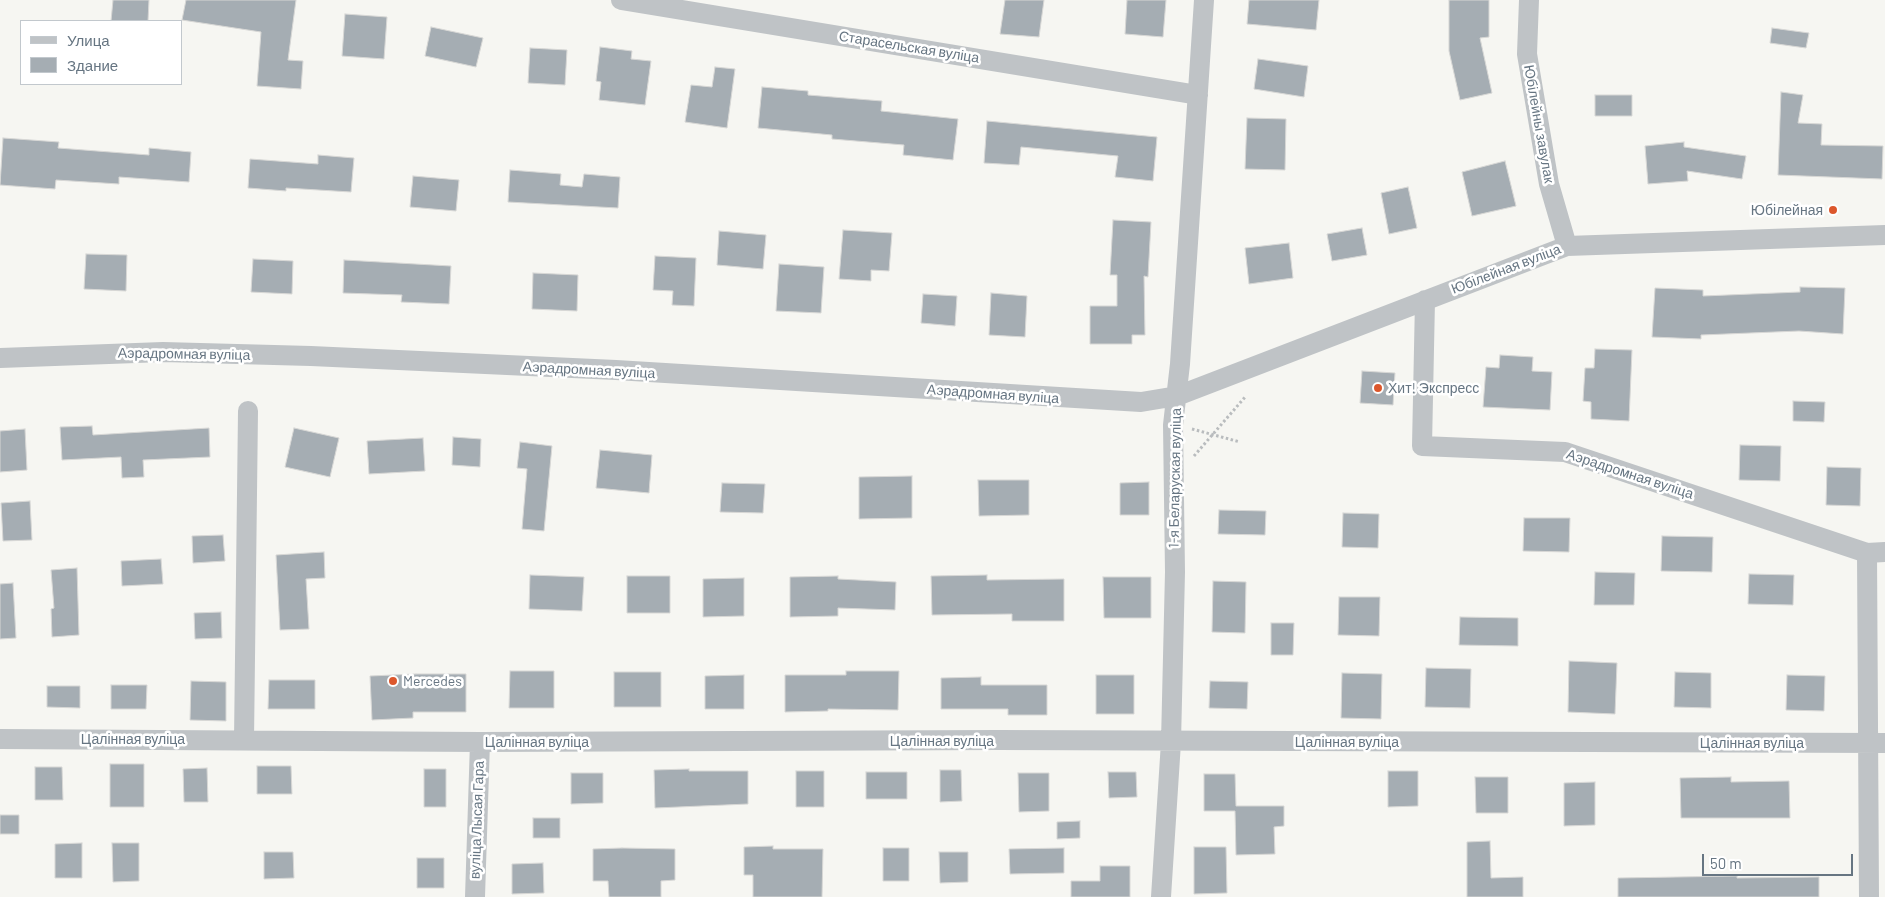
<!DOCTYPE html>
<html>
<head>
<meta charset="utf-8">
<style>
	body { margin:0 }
	#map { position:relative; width:1885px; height:897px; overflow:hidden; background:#f6f6f2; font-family:Barlow,sans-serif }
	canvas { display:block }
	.legend { position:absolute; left:20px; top:20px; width:162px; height:65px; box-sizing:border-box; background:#fff; border:1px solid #c2c8cd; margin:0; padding:6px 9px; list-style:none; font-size:15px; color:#667582 }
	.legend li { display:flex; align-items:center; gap:10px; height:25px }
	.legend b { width:25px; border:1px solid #c2c8cd }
	.scale { position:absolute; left:1702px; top:854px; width:151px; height:22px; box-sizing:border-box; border:2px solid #667582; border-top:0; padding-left:6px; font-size:15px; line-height:18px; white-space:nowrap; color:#667582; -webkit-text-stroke:4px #fff; paint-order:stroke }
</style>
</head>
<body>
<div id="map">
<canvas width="1885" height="897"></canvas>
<ul class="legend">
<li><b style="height:6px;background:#bfc3c6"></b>Улица</li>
<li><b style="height:14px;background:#a5adb3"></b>Здание</li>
</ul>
<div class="scale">50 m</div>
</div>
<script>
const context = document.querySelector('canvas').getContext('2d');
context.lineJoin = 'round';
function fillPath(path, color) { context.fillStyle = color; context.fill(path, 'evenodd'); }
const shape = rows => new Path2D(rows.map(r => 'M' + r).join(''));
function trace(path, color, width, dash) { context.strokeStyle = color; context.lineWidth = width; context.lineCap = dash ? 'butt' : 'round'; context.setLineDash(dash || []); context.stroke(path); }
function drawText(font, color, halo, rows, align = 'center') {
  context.font = font + ' Barlow,sans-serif'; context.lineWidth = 5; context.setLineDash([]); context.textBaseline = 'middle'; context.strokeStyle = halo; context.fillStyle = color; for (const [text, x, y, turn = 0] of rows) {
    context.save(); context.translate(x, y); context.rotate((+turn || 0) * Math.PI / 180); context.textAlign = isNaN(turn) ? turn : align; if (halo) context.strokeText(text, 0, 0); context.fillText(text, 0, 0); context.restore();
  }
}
const building = shape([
	[113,0,149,0,148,21,111,21,113,0],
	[186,0,296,0,288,60,303,61,301,89,257,86,261,32,182,20,186,0],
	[1005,0,1044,0,1039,37,1000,34,1005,0],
	[1127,0,1166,0,1163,37,1125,34,1127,0],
	[1249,0,1319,0,1316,30,1247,24,1249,0],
	[1449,0,1489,0,1489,37,1480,38,1492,93,1460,100,1449,51,1449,0],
	[345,14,387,17,384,59,342,56,345,14],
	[431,27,483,38,476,67,425,56,431,27],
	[1772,28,1809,33,1806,48,1770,43,1772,28],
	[600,47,632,51,631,59,651,61,645,105,599,100,601,82,596,81,600,47],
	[530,48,567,50,565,85,528,83,530,48],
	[1258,59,1308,66,1304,97,1254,89,1258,59],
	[715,67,735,69,727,128,685,122,691,85,712,87,715,67],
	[762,87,808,91,808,95,882,101,881,111,958,119,953,160,903,155,904,145,832,139,832,135,758,128,762,87],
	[1781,92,1803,95,1798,123,1822,124,1821,145,1883,146,1882,179,1778,175,1781,92],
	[1595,95,1632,95,1632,116,1595,116,1595,95],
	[1247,118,1286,119,1285,170,1245,169,1247,118],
	[987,121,1157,137,1153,181,1115,177,1118,156,1021,147,1019,165,984,163,987,121],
	[3,138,59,142,58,148,149,155,149,148,191,152,189,182,119,177,119,184,56,180,55,189,0,185,3,138],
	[1684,142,1684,147,1746,156,1742,179,1687,171,1688,181,1648,184,1645,146,1684,142],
	[318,155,354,158,351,192,286,188,286,191,248,188,250,159,318,164,318,155],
	[1505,161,1516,206,1472,216,1462,172,1505,161],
	[510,170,561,174,560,185,582,187,584,174,620,177,618,208,508,202,510,170],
	[413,176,459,180,456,211,410,207,413,176],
	[1408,187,1417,228,1389,234,1381,193,1408,187],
	[1113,220,1151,222,1148,277,1144,276,1145,335,1132,335,1132,344,1090,344,1090,306,1117,306,1117,275,1110,275,1113,220],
	[1362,228,1367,255,1332,261,1327,234,1362,228],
	[843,230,892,233,889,271,871,270,871,281,839,279,843,230],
	[719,231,766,235,763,269,717,265,719,231],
	[1289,243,1293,278,1249,284,1245,248,1289,243],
	[86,254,127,255,126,291,84,289,86,254],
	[655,256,696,258,694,306,672,305,673,291,653,290,655,256],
	[253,259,293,261,292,294,251,292,253,259],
	[344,260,451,266,449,304,401,302,402,295,343,293,344,260],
	[779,264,824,267,821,313,776,311,779,264],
	[533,273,578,275,577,311,532,309,533,273],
	[1800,287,1845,288,1843,334,1799,331,1701,335,1701,339,1652,337,1655,288,1703,290,1703,296,1800,292,1800,287],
	[991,293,1027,296,1025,337,989,335,991,293],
	[923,294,957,296,955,326,921,323,923,294],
	[1595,349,1632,350,1629,421,1591,419,1591,402,1583,401,1585,368,1594,368,1595,349],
	[1500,355,1533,357,1532,371,1552,372,1550,410,1483,407,1486,367,1499,368,1500,355],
	[1362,371,1395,373,1393,405,1360,403,1362,371],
	[1793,401,1825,402,1824,422,1793,421,1793,401],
	[92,426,93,435,209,428,210,457,143,460,144,477,122,478,121,457,62,460,60,427,92,426],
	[294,428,339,438,330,477,285,467,294,428],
	[25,429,27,470,0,472,0,431,25,429],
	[453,437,481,439,480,467,452,465,453,437],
	[423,438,425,471,369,474,367,441,423,438],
	[520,442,552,446,544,531,522,529,527,469,517,468,520,442],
	[1740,445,1781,446,1780,481,1739,480,1740,445],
	[600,450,652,455,649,493,596,488,600,450],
	[1827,467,1861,468,1860,506,1826,505,1827,467],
	[912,476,912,518,859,519,859,477,912,476],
	[978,480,1029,480,1029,515,979,516,978,480],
	[1149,482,1149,515,1120,515,1120,483,1149,482],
	[722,483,765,484,763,513,720,512,722,483],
	[30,501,32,540,3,541,1,503,30,501],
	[1219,510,1266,511,1265,535,1218,534,1219,510],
	[1343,513,1379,514,1378,548,1342,547,1343,513],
	[1524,518,1570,518,1569,552,1523,551,1524,518],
	[223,535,225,561,193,563,192,536,223,535],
	[1662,536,1713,537,1712,572,1661,571,1662,536],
	[324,552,325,578,306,579,309,629,280,630,276,555,324,552],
	[161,559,163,584,122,586,121,561,161,559],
	[77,568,79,635,52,637,51,609,54,608,51,570,77,568],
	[1595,572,1635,573,1634,605,1594,605,1595,572],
	[1749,574,1794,575,1793,605,1748,604,1749,574],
	[530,575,584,577,582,611,529,609,530,575],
	[987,575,987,580,1064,579,1064,621,1012,621,1012,614,932,615,931,576,987,575],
	[627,576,670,576,670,613,627,613,627,576],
	[838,576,838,579,896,582,895,610,838,608,838,616,790,617,790,577,838,576],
	[1103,577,1151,577,1151,618,1104,618,1103,577],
	[744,578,744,616,703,617,703,579,744,578],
	[1213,581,1246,582,1245,633,1212,632,1213,581],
	[13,583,16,638,0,639,0,584,13,583],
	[1339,597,1380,597,1379,636,1338,635,1339,597],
	[221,612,222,638,195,639,194,613,221,612],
	[1460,617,1518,618,1518,646,1459,645,1460,617],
	[1271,623,1294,623,1293,655,1271,655,1271,623],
	[1569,661,1617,663,1615,714,1568,712,1569,661],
	[1426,668,1471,669,1470,708,1425,707,1426,668],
	[510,671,554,671,554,708,509,708,510,671],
	[846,671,899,671,898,710,828,709,828,711,785,712,785,675,846,675,846,671],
	[614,672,661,672,661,707,614,707,614,672],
	[1675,672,1711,673,1711,708,1674,707,1675,672],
	[1342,673,1382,674,1381,719,1341,718,1342,673],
	[416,674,466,674,466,712,413,712,413,718,372,720,370,676,416,674],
	[744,675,744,709,705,709,705,676,744,675],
	[1096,675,1134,675,1134,714,1096,714,1096,675],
	[1787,675,1825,676,1824,711,1786,710,1787,675],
	[981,677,981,685,1047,685,1047,715,1008,715,1008,709,941,709,941,678,981,677],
	[269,680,315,680,315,709,268,709,269,680],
	[191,681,226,682,226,721,190,720,191,681],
	[1210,681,1248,682,1247,709,1209,708,1210,681],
	[111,685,147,685,146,709,111,709,111,685],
	[47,686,80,686,80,708,47,707,47,686],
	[110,764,144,764,144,807,110,807,110,764],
	[257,766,291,766,292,794,257,794,257,766],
	[35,767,62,767,63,800,35,800,35,767],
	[207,768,208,802,184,802,183,769,207,768],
	[424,769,446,769,446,807,424,807,424,769],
	[689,769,689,771,748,771,748,804,655,808,654,770,689,769],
	[940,770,961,770,962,801,940,802,940,770],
	[796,771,824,771,824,807,796,807,796,771],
	[1388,771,1418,771,1418,806,1388,807,1388,771],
	[866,772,907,772,907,799,866,799,866,772],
	[1108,772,1136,772,1137,797,1109,798,1108,772],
	[571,773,603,773,603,803,571,804,571,773],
	[1018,773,1049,773,1049,811,1019,812,1018,773],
	[1204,774,1235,774,1236,806,1284,806,1284,826,1274,827,1275,854,1236,855,1235,811,1204,811,1204,774],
	[1475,777,1508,777,1508,813,1476,813,1475,777],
	[1731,777,1731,782,1789,781,1790,818,1681,818,1680,778,1731,777],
	[1595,782,1595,825,1564,826,1564,783,1595,782],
	[0,815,19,815,19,834,0,834,0,815],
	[533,818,560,818,560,838,533,838,533,818],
	[1080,821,1080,838,1057,839,1057,822,1080,821],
	[1490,841,1491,878,1523,877,1523,897,1467,897,1467,842,1490,841],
	[82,843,82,878,55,878,55,844,82,843],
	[112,843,139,843,139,881,113,882,112,843],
	[773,846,773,849,823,849,822,897,753,897,753,875,744,875,744,847,773,846],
	[1194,847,1226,847,1227,893,1194,894,1194,847],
	[622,848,675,849,675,880,661,881,661,897,609,897,608,881,593,881,593,849,622,848],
	[883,848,909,848,909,881,883,881,883,848],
	[1064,848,1064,873,1010,874,1009,849,1064,848],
	[264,852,293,852,294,878,264,879,264,852],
	[939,852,968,852,968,882,940,883,939,852],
	[417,858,444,858,444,888,417,888,417,858],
	[543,863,544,893,512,894,512,864,543,863],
	[1100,866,1130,866,1130,897,1071,897,1071,881,1100,881,1100,866],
	[1737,876,1737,878,1819,877,1819,897,1618,897,1618,878,1737,876]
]);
const path = shape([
	[1192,429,1240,442],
	[1194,456,1246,396]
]);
const minor = shape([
	[621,0,1198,95],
	[1529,0,1527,54,1549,184,1567,246],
	[1425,300,1422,446,1565,452,1867,553,1885,552],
	[0,358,163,352,311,356,616,370,1141,402,1177,396,1567,246,1885,235],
	[1867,553,1869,897],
	[0,739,480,742,998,740,1885,743],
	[244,740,248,411],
	[475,897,480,742],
	[1161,897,1171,742,1175,572,1173,425,1180,364,1204,0]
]);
const markers = [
	[1833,210,5,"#dc572c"],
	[1378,388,5,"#dc572c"],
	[393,681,5,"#dc572c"]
];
const streetNames = [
	["Старасельская вуліца",909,47,9],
	["Юбілейны завулак",1539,124,80],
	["Юбілейная вуліца",1506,269,-21],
	["Аэрадромная вуліца",184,354,1],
	["Аэрадромная вуліца",589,370,3],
	["Аэрадромная вуліца",993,394,4],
	["Аэрадромная вуліца",1630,474,18],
	["1-я Беларуская вуліца",1175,478,-89],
	["Цалінная вуліца",133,739],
	["Цалінная вуліца",942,741],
	["Цалінная вуліца",537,742],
	["Цалінная вуліца",1347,742],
	["Цалінная вуліца",1752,743],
	["вуліца Лысая Гара",477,820,-88]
];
const poiNames = [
	["Юбілейная",1823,210,"right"],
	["Хит! Экспресс",1388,388],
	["Mercedes",403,681]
];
fillPath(building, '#a5adb3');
trace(building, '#d7d7d5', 1);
trace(path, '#b9bcbe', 3, [2.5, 2.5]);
trace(minor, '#bfc3c6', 20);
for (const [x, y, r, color] of markers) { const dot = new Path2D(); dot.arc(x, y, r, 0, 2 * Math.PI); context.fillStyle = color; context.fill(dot); trace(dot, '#fff', 2); }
drawText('14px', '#667582', '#fff', streetNames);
drawText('14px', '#667582', '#fff', poiNames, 'left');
</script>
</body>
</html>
